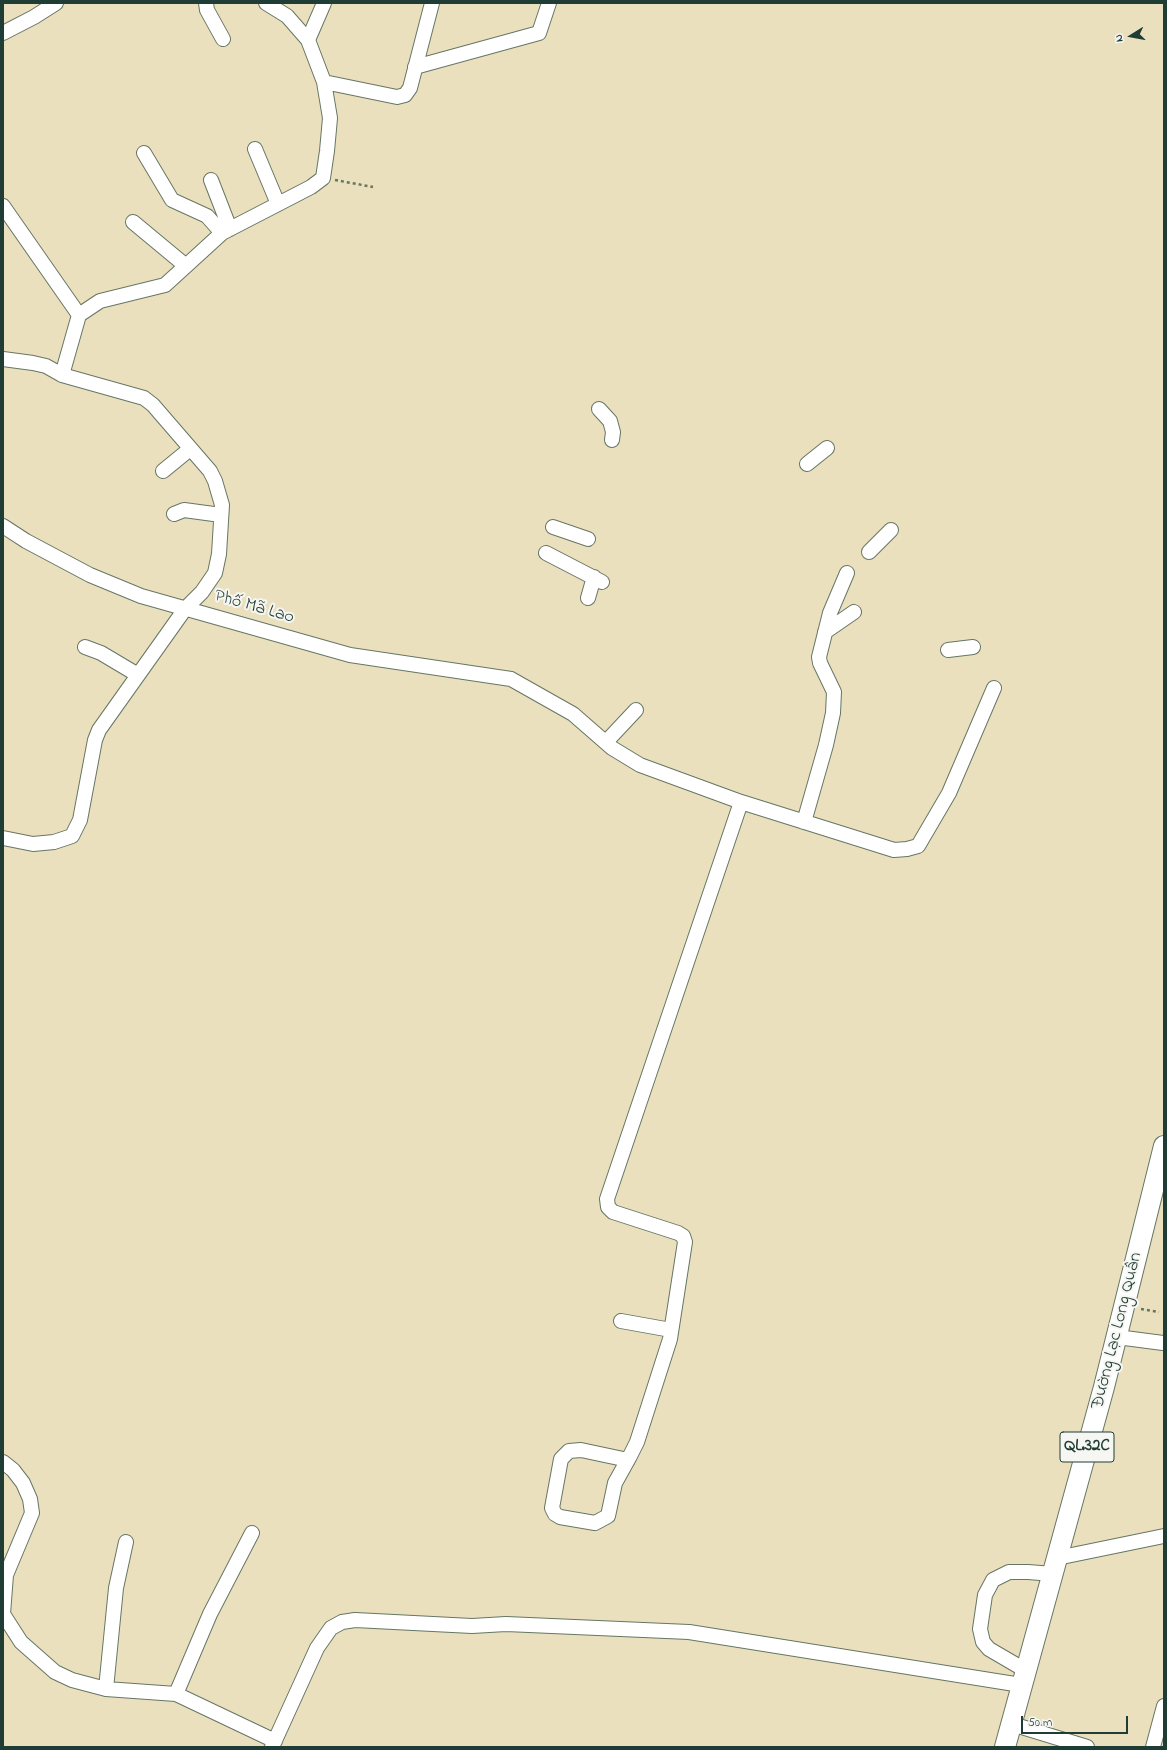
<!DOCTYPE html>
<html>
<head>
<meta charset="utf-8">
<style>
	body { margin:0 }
	#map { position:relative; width:1167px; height:1750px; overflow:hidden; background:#ebe0be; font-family:"Indie Flower",sans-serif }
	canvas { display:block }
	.frame { position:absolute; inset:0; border:4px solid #1f3d34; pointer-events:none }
	.north { position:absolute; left:1111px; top:16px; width:40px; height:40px; -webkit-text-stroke:3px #f6f6f2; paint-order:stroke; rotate:259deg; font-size:11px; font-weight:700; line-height:16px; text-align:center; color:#1f3d34 }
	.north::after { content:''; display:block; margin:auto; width:14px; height:18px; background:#1f3d34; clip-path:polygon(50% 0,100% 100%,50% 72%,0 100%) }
	.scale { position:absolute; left:1021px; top:1716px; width:107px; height:18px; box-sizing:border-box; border:2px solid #1f3d34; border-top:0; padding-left:5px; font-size:12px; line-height:14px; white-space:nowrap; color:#1f3d34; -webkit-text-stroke:3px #f6f6f2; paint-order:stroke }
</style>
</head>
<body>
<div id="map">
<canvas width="1167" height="1750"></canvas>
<div class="frame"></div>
<div class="north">N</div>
<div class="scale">50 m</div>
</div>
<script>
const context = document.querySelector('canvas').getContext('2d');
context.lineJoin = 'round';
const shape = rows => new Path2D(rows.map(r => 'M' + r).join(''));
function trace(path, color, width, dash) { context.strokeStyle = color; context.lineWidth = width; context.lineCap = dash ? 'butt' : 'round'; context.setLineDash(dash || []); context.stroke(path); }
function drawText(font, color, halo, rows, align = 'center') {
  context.font = font + ' "Indie Flower",sans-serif'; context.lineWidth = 4; context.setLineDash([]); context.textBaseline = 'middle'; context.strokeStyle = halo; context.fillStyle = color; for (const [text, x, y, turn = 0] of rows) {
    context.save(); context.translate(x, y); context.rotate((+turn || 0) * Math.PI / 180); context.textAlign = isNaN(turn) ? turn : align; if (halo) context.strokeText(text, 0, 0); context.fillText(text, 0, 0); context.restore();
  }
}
const path = shape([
	[335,180,373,187],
	[1141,1309,1159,1312]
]);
const minor = shape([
	[206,3,207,10,223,39],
	[3,33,34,17,56,3],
	[308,40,324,3],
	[415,67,539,33,549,3],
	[324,82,397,97,405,95,410,88,432,3],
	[255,149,278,204],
	[144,153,172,200,207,216,222,233],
	[211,180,230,229],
	[3,206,79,315],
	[133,222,186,266],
	[3,359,33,363,46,366,62,375],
	[599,409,610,421,613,432,612,440],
	[807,464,827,448],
	[163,471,190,449],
	[174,514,184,510,221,515],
	[3,526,26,541,90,575,141,596,350,655,511,679,573,714,612,748,640,765,741,802,894,850,907,849,918,846,949,793,994,688],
	[553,527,588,539],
	[869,552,891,530],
	[546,553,602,582],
	[588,598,594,577],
	[825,632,854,612],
	[85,647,101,653,138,675],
	[948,650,973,647],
	[606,742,636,710],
	[804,822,826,745,833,713,834,692,820,663,819,657,830,613,847,573],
	[3,838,33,844,54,842,72,836,80,820,95,740,99,730,185,609,202,592,215,573,219,554,222,505,215,481,210,471,153,405,144,398,62,375,79,315,100,301,165,285,222,233,311,187,323,178,327,151,330,118,324,82,308,40,287,16,266,3],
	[621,1321,671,1330],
	[1117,1337,1163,1343],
	[628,1460,581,1450,569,1451,561,1459,552,1508,555,1514,560,1517,595,1523,608,1516,615,1483,630,1456,637,1442,670,1339,685,1242,683,1236,678,1233,613,1212,608,1207,607,1199,741,802],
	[3,1462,13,1470,23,1483,30,1499,32,1513,6,1575,3,1614,21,1642,55,1672,72,1680,106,1689,176,1694,275,1741],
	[1057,1558,1164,1536],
	[1025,1670,989,1649,983,1642,980,1629,985,1595,993,1580,1009,1572,1028,1572,1053,1574],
	[106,1689,116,1588,126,1542],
	[176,1694,210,1614,252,1533],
	[1012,1724,1087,1747],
	[272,1747,317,1648,331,1628,342,1622,355,1620,472,1626,506,1624,689,1632,1021,1685],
	[1153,1747,1164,1706]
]);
const highway = shape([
	[1005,1747,1104,1387,1164,1146]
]);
const shields = [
	[1087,1447,54]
];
const shieldNames = [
	["QL.32C",1087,1447]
];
const streetNames = [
	["Phố Mã Lao",254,608,16],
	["Đường Lạc Long Quân",1118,1331,-76]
];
trace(minor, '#667664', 16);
trace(highway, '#667664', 22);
trace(path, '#667664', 2.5, [3, 3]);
trace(minor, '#fff', 14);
trace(highway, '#fff', 20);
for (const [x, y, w] of shields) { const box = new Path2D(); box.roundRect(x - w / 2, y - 15, w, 30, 3); context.fillStyle = '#f6f6f2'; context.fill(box); trace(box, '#1f3d34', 1); }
drawText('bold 17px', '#1f3d34', null, shieldNames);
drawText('18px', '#1f3d34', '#f6f6f2', streetNames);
</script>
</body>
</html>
